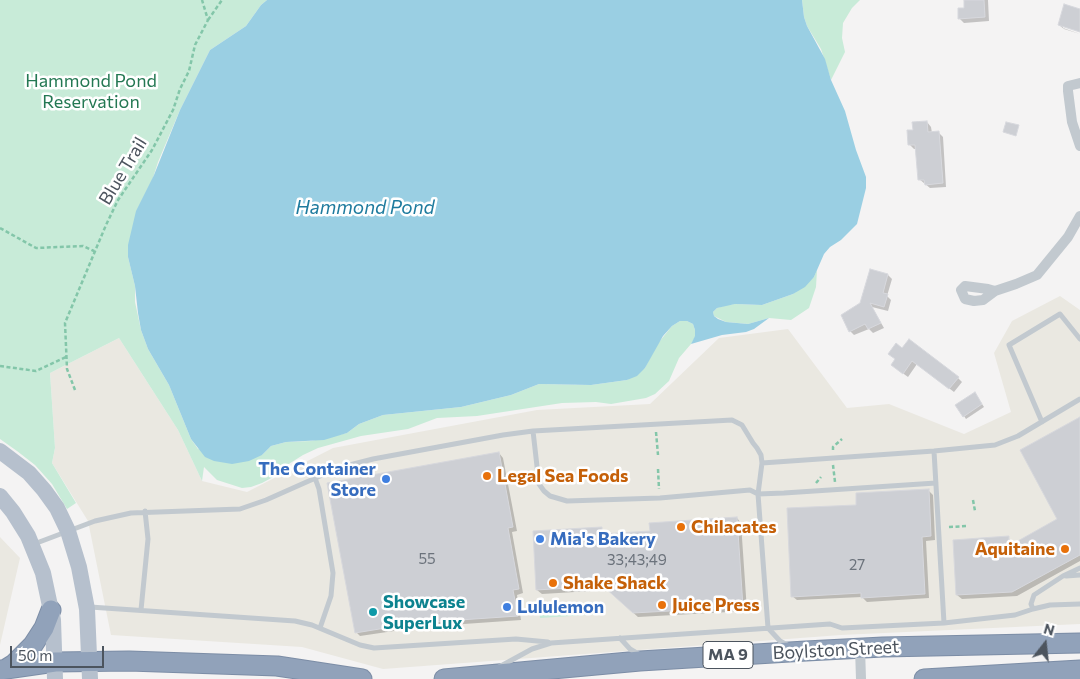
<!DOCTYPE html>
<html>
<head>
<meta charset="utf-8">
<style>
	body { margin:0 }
	#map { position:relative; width:1080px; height:679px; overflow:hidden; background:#f4f3f3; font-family:Commissioner,sans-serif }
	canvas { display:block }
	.north { position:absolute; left:1020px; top:619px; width:50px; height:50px; -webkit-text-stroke:4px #fff; paint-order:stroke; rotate:16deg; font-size:14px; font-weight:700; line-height:20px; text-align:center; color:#4c545e }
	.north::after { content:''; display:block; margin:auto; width:18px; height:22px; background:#4c545e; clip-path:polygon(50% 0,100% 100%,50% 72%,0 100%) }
	.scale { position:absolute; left:10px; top:646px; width:94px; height:22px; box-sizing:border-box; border:2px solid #4c545e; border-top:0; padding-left:6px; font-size:15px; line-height:18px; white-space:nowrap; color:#4c545e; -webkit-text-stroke:4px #fff; paint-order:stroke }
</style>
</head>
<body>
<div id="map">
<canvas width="1080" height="679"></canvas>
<div class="north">N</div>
<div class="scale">50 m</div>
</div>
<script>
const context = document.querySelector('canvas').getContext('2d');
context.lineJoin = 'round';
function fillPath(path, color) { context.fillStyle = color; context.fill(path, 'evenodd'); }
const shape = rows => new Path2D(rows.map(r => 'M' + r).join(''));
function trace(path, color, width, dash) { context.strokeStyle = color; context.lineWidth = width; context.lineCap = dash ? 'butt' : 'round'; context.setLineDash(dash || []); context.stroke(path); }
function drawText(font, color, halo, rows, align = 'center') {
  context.font = font + ' Commissioner,sans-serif'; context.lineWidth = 5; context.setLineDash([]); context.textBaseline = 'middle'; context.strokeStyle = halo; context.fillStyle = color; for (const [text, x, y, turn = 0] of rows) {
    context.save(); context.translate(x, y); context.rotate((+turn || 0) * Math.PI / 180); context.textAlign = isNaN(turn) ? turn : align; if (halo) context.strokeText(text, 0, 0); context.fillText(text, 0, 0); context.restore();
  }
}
const commercial = shape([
	[1060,296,1080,310,1080,624,841,635,383,669,302,647,111,635,88,521,52,463,55,448,50,373,119,338,178,430,202,481,247,492,333,448,537,410,650,404,719,338,788,329,847,408,889,404,964,434,1011,412,994,353,1012,321],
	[0,537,20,558,0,645]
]);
const green = shape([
	[0,0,267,0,261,5,246,26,210,50,180,110,158,162,128,257,135,286,135,302,141,330,148,349,169,385,191,439,198,449,262,455,271,446,286,442,311,441,347,433,359,424,383,415,461,407,511,395,539,384,591,385,627,380,645,368,655,347,672,326,680,321,687,321,693,324,695,330,695,337,691,344,679,358,669,381,655,394,646,398,611,404,596,402,562,403,477,416,437,418,408,429,361,436,318,448,303,455,284,467,275,476,262,483,251,487,242,488,217,480,204,467,202,481,178,430,119,338,50,373,55,448,52,463,76,503,67,509,52,484,35,465,17,451,0,439],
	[802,0,860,0,852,8,843,23,842,38,845,52,831,80,821,49,807,26,804,17],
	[817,270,816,287,809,308,791,320,769,318,748,324,726,322,714,316,713,312,717,308,726,305,735,304,762,305,793,294,814,277],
	[601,602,602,614,540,618,539,606]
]);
const water = shape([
	[267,0,802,0,804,17,807,26,825,59,831,80,845,111,856,150,866,177,866,188,857,224,841,240,830,247,824,254,814,277,805,287,793,294,762,305,735,304,717,308,713,312,714,316,718,319,726,322,748,324,769,318,754,329,746,332,722,335,691,344,695,336,695,330,693,324,687,321,680,321,672,326,663,336,645,368,637,376,627,380,591,385,539,384,511,395,461,407,383,415,359,424,347,433,324,440,286,442,271,446,262,455,249,461,232,464,214,461,205,457,191,439,169,385,148,349,141,330,138,313,135,286,128,257,128,245,136,211,154,175,180,110,210,50,246,26,261,5]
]);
const shadow = shape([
	[965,0,988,0,989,21,964,23,959,18,966,9],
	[1080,10,1080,30,1063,25,1063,28,1080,34,1064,29,1059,25],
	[927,122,931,127,932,133,939,133,943,137,946,187,930,188,919,179,917,149,914,149,910,145,914,131],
	[888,275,892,279,887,296,891,300,888,311,872,307,884,328,873,333,869,329,854,335,850,331],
	[903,349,958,378,962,382,954,392,917,364,908,377,897,369],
	[977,396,984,407,966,419,964,416],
	[1080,419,1080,561,1017,596,962,599,957,595,1008,538,1013,542,1013,545,1059,520],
	[499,453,503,458,517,531,512,532,523,593,517,595,521,620,421,627,360,636,356,632],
	[928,490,933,495,935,540,926,541,929,598,867,602,862,597,797,600,792,596],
	[737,518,741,523,747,611,638,617,608,590,542,594,537,590,601,529,606,535,651,532]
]);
const building = shape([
	[964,0,984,0,985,17,958,19,958,8,964,8,964,0],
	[1064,4,1080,9,1080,32,1058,25,1064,4],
	[927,121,928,132,939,131,943,183,925,185,924,180,918,180,915,145,908,145,907,130,913,130,912,122,927,121],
	[1006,122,1019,125,1016,136,1003,132,1006,122],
	[870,269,888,274,883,293,888,294,884,307,870,303,881,323,868,329,865,324,849,332,841,315,860,303,870,269],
	[909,339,959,377,949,389,912,361,903,374,891,365,895,359,888,354,896,343,902,348,909,339],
	[975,392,982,404,963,417,955,405,975,392],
	[1080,417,1080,555,1012,592,956,595,953,540,1009,536,1009,546,1057,519,1020,450,1080,417],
	[499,452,513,527,508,528,519,589,513,590,518,616,416,623,355,633,327,483,499,452],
	[929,489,931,536,922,537,925,594,861,598,861,593,791,597,787,508,856,505,856,493,929,489],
	[737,517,743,607,633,613,603,586,536,590,533,531,602,527,602,534,650,531,649,523,737,517]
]);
const path = shape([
	[208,20,222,0],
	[0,228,36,248,83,246,94,251],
	[0,366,36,371,66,357],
	[75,390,67,369,65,323,106,225,118,200,152,150,173,110,180,89,189,71,195,45,208,20,202,0],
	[656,432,658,455],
	[833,450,833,447,842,439],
	[833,465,835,482],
	[658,469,659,489],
	[816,483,821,477],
	[973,500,975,511],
	[949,527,967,526]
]);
const lane = shape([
	[1042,422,1009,345,1060,314,1080,339],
	[533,431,539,484,544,491,550,496,567,501,660,498,750,490,758,494,784,493,936,483],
	[934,451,944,623],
	[762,463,934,451,995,445,1018,436,1080,399],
	[315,478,319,489,333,573,331,596,320,628],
	[34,544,95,521,131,513,240,509,266,500,338,468,373,459,503,435,533,431,732,420,742,425,753,443,757,448,761,455,762,463,758,494,768,628,780,641,789,646],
	[1066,576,1080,575],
	[90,607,295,621,312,625,360,645,374,648,516,639,548,642],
	[1033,609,1031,604,1034,595,1063,576,1080,568],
	[141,610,148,539,145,511],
	[620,638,630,649,640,655],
	[499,667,532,649,551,643,830,624,842,628,944,623,1015,615,1033,609,1050,605,1080,604]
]);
const street = shape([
	[1080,83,1068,86,1068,91,1072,122,1080,146],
	[995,291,988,289,965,286,961,290,965,299,974,301,983,300,995,291,1016,284,1037,275,1068,237,1080,216],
	[860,648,861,679]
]);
const primary = shape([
	[0,451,29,473,44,490,57,508,68,531,79,567,87,609,90,679],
	[0,496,13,512,28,536,43,573,53,620,55,679]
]);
const highway = shape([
	[6,669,14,664,33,645,44,628,51,610],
	[0,670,55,662,129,661,277,666,362,679],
	[444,679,640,661,806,651,883,647,1080,643],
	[924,679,1080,670]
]);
const markers = [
	[487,476,5,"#e8710a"],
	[386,479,5,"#3f7fe0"],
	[681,527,5,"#e8710a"],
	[540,539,5,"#3f7fe0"],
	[1065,549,5,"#e8710a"],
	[553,583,5,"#e8710a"],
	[662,605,5,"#e8710a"],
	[507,607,5,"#3f7fe0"],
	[373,612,5,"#0f9aa8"]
];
const numberNames = [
	["55",427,559],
	["33;43;49",637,560],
	["27",857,565]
];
const shields = [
	[728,655,50]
];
const shieldNames = [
	["MA 9",728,655]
];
const parkNames = [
	["Hammond Pond",91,81],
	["Reservation",91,102]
];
const streetNames = [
	["Blue Trail",123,171,-59],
	["Boylston Street",836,650,-3]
];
const shopNames = [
	["The Container",376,469,"right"],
	["Store",376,490,"right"],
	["Mia's Bakery",550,539],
	["Lululemon",517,607]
];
const foodNames = [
	["Legal Sea Foods",497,476],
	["Chilacates",691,527],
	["Aquitaine",1055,549,"right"],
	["Shake Shack",563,583],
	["Juice Press",672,605]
];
const cultureNames = [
	["Showcase",383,602],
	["SuperLux",383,623]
];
const waterNames = [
	["Hammond Pond",365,208]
];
fillPath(commercial, '#eae8e1');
fillPath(green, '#c8ebd8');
fillPath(water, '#9acfe3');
fillPath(shadow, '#0003');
fillPath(building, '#cdcfd4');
trace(building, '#d7d8dd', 1);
trace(highway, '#7c8da6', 21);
trace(path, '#83c6a9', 2.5, [4, 2.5]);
trace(lane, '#c2c9cf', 5);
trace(street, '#c2c9cf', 10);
trace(primary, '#b6c0cd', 16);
trace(highway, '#91a2ba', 19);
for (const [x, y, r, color] of markers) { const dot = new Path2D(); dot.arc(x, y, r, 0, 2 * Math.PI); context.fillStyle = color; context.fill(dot); trace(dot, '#fff', 2); }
drawText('15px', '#6c737c', null, numberNames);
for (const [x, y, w] of shields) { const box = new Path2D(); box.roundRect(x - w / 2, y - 13.5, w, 27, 4); context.fillStyle = '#fff'; context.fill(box); trace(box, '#4c545e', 1); }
drawText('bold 16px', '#4c545e', null, shieldNames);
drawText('18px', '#247853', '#fff', parkNames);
drawText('18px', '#4c545e', '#fff', streetNames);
drawText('bold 18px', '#366cbe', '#fff', shopNames, 'left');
drawText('bold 18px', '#c56008', '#fff', foodNames, 'left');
drawText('bold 18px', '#0d838f', '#fff', cultureNames, 'left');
drawText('italic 19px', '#1e7b9e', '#fff', waterNames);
</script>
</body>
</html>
